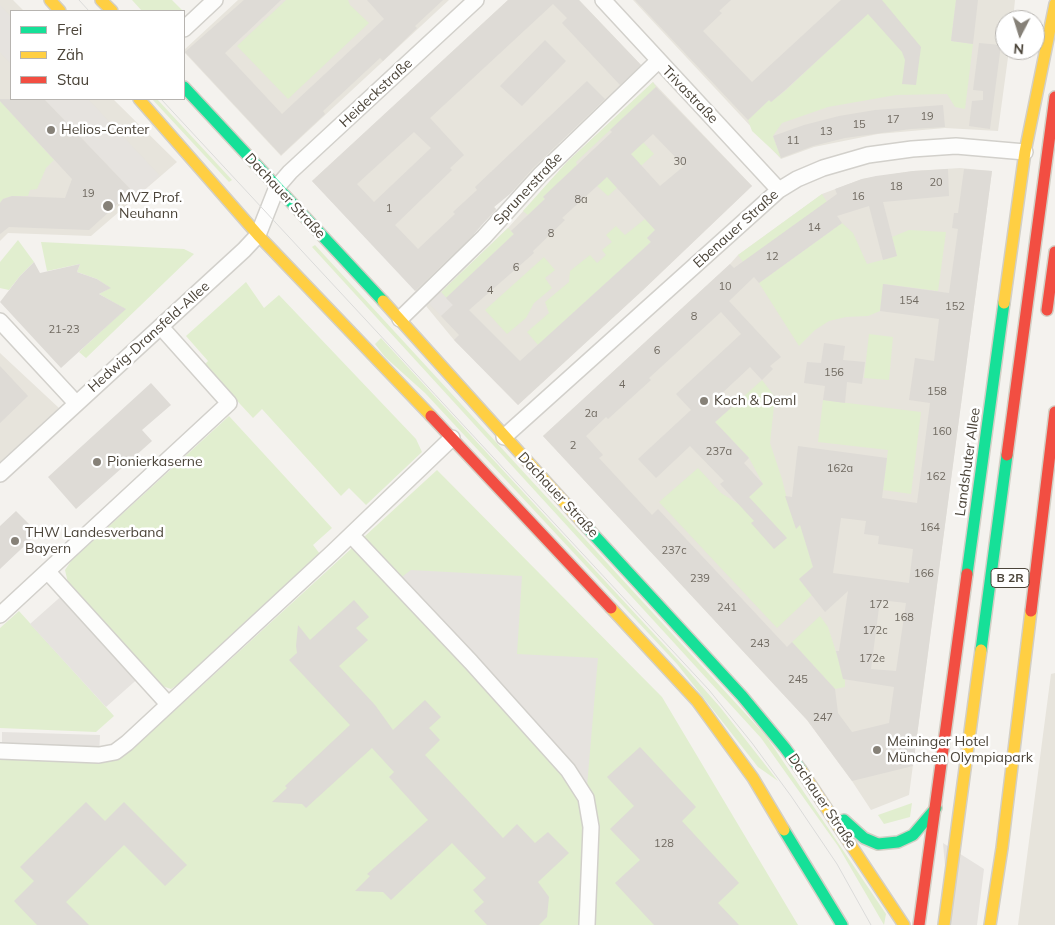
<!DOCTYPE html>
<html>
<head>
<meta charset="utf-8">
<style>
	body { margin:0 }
	#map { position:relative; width:1055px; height:925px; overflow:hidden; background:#f4f2ee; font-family:Mulish,sans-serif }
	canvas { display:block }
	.legend { position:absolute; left:10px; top:10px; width:175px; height:90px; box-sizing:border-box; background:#fff; border:1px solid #b7b4b0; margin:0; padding:6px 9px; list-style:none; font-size:15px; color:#4b4439 }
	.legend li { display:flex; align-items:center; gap:10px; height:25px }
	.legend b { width:25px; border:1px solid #b7b4b0 }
	.north { position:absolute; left:995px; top:10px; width:50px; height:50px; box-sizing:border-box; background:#fff; border:1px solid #b7b4b0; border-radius:50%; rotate:185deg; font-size:14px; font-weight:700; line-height:20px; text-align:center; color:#4b4439 }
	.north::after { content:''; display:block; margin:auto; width:18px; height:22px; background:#868178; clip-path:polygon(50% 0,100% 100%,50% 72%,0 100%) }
</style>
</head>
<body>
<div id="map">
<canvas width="1055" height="925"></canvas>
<ul class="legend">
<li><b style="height:6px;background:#16e098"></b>Frei</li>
<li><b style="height:6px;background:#ffcf43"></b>Zäh</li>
<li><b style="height:6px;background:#f24e42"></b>Stau</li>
</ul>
<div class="north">N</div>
</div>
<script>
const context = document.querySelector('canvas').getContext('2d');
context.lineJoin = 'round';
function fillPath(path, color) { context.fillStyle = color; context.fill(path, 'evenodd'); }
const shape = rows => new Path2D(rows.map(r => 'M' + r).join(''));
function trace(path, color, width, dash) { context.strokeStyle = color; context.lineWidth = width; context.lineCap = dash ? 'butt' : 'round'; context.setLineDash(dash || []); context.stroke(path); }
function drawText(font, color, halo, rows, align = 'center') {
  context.font = font + ' Mulish,sans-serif'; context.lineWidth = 5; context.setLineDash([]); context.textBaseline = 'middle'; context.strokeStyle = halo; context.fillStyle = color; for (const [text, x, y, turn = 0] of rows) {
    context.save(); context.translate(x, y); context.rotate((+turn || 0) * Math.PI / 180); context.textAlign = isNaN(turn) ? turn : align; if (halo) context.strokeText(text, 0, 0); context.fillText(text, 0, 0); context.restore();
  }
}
const residential = shape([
	[0,0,13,0,24,11,11,11,11,99,113,99,177,162,91,236,8,233,0,241],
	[238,0,449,0,281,156,184,52,184,50],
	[508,0,579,0,642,66,559,144,560,146,528,176,529,178,494,207,497,210,473,233,476,236,416,291,312,181],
	[633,0,1015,0,1013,20,1005,20,1005,50,1009,50,998,131,945,128,878,134,814,147,781,159],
	[653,82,752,186,643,290,518,405,454,340,426,306,433,297,441,292,508,228,567,162],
	[960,168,992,171,909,795,871,810,852,781,807,720,543,436,730,264,738,255,822,194,862,179,913,171],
	[0,353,59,408,0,462],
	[1055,673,1055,925,1018,925,1051,674]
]);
const green = shape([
	[132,0,172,0,183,11,142,11],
	[286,0,348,0,350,5,369,23,288,99,237,46],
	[882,0,956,0,951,41,973,44,965,109,955,107,947,94,896,95,828,107,782,123,773,136,781,158,752,131,748,120,769,100,771,102,785,91],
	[653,82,656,87,576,162,577,165,543,197,545,199,528,215,523,211,567,162],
	[152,99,157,99,232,180,229,182],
	[0,101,54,160,46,168,37,189,30,190,28,196,12,196,3,199,0,203],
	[643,142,654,154,608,196,597,186],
	[822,194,827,202,743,262,738,255],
	[645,219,656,229,647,238,651,242,538,345,527,332,549,313,545,302,569,282,570,271,590,255,597,263,606,255,602,250,612,242,606,235,616,226,625,235],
	[842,223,853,233,867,264,897,256,892,237,909,230,946,232,938,291,884,284,880,311,868,316,846,317,829,321,815,330,799,346,759,283],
	[508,228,514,234,446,298,441,292],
	[18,240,34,262,20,276,9,290,0,288,0,262],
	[41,242,184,249,194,254,86,358,79,352,125,309,99,294,110,288,97,279,77,272,80,264,47,271],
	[315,245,766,736,886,914,884,925,838,846,761,738,312,247],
	[544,257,555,270,545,278,552,288,534,303,526,318,507,334,485,310],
	[246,282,264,308,279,295,416,439,422,452,366,505,349,488,341,496,262,409,253,418,204,365,208,361,186,336],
	[869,334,893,337,889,380,864,378],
	[381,338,690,673,720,707,778,781,758,767,677,664,425,393,385,357,375,344],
	[762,380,775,397,770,443,782,479,790,511,801,526,813,567,799,579,812,595,777,628,659,502,698,468,721,493,740,505,763,484,749,458,715,422],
	[823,400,921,412,911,494,883,490,888,450,818,442],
	[229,416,332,528,313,545,320,554,180,683,171,689,162,686,68,583,65,570,71,561],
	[437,470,662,697,798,925,0,925,0,751,115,752,171,714],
	[19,611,114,716,96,732,0,728,0,628],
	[820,616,828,627,845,680,845,687,835,689,792,642],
	[912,803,910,817,884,824,878,815]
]);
const parking = shape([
	[0,5,11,17,11,64,0,52],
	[44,99,88,99,160,176,137,196],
	[441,292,453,305,441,316,429,303,433,297],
	[411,570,522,576,517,654,598,658,586,798,395,582],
	[66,592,142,675,106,707,30,624],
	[2,732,100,735,99,755,2,751],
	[943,843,984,869,977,925,950,925]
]);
const building = shape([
	[244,0,281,0,225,53,282,114,384,19,367,0,443,0,415,26,417,28,383,61,380,58,323,111,325,114,281,155,185,52],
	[508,0,579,0,641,65,620,85,562,23,567,18,553,4,430,118,464,155,450,168,452,170,395,225,418,249,455,214,453,212,477,190,475,187,587,81,605,99,533,168,510,194,494,207,496,209,474,234,415,291,312,181],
	[414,132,431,148,374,202,357,184],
	[635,0,731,0,719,11,722,13,703,31,752,82,841,0,882,0,921,47,916,85,902,84,905,60,902,52,868,14,784,91,771,102,769,100,748,120],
	[956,0,978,0,973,44,951,41],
	[545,40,566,61,522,106,500,86],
	[979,43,1001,45,990,129,969,126,972,101,983,100,983,91,973,90],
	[656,87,752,186,643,290,518,405,454,340,459,335,441,316,453,305,446,298,514,234,511,231,545,199,543,197,612,132,610,130],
	[653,134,684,166,660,186,631,154],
	[607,177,655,230,647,238,651,242,520,361,469,310,534,253,533,251,565,220,562,218],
	[0,99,44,99,132,191,89,230,9,227,0,234,0,203,3,199,12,196,65,198,72,179,0,101],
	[943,105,945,127,911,129,845,138,813,146,781,158,773,136,804,125,839,116,875,110],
	[948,169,949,196,883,202,897,256,883,260,869,206,837,216,842,223,759,283,754,277,729,301,781,357,770,366,773,369,762,380,750,367,720,395,732,407,715,422,749,458,744,463,763,484,749,497,787,538,774,549,751,523,754,521,720,484,724,481,690,446,656,478,638,459,691,410,676,394,741,334,721,312,649,378,651,380,608,419,606,417,586,436,603,455,599,458,652,515,658,509,787,647,792,642,835,689,838,713,852,732,889,723,894,687,843,679,836,651,839,651,848,591,825,612,799,579,813,567,800,525,796,529,785,496,792,497,798,446,887,458,882,498,917,503,930,403,909,400,915,358,934,361,939,319,880,311,883,284,949,293,958,229,952,228,954,213,958,213,964,169,992,171,913,766,852,781,807,720,543,436,730,264,734,268,837,194,835,189,862,179,876,176,913,171],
	[841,518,866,521,864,534,879,536,878,544,913,549,909,583,833,573],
	[880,600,906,603,896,671,871,669],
	[34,262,40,273,80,264,77,272,97,279,111,288,99,294,126,309,61,368,0,302,20,276],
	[824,343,845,346,843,360,865,362,862,384,847,382,845,403,823,400,825,386,804,383,807,362,821,363],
	[0,366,28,396,0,423],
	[151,383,171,405,142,430,152,441,76,509,48,477],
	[16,511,38,533,0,569,0,526],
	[354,600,369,617,356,628,368,640,339,666,375,705,393,730,425,700,441,717,429,728,440,740,425,755,503,838,517,824,535,843,548,832,569,853,538,882,549,897,547,917,539,925,487,925,474,911,484,902,473,890,486,878,452,843,391,900,383,892,355,891,370,876,367,874,428,820,389,777,394,772,372,748,306,808,302,804,272,802,287,788,285,786,350,725,289,660,297,653,296,646,298,625,310,640],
	[640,747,696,807,682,821,739,883,718,903,739,925,654,925,615,883,640,860,610,829,634,806,607,777],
	[86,802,105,821,124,802,187,865,165,886,124,845,66,902,89,925,37,925,14,901,34,881,20,867]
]);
const street = shape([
	[603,0,779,190],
	[184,29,215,0],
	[400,319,484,237,540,175,658,61],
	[0,321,76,403],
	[504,437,779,190,797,179,823,168,868,155,912,149,956,146,1025,152],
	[0,474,244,250,258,235,277,187,290,172,476,0],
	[351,535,471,662,568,770,586,798,591,827,587,925],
	[48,572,168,704],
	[0,615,229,403,161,327],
	[0,751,99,755,115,752,127,743,333,552,452,438]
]);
const fast = shape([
	[184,87,383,301],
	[582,522,742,696,785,748,801,770],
	[967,574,1004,303],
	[981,650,1007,455],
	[844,820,864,838,878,844,898,842,913,835,936,808],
	[784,830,842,925]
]);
const slow = shape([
	[50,0,60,11],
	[101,0,112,11],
	[139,99,258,235,431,416],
	[383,301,582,522],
	[1004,303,1025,152,1055,4],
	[611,608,697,701,753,778,784,830],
	[801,770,904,925],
	[944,925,981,650],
	[990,925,1002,848,1031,611]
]);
const jam = shape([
	[1047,310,1055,252],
	[431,416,611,608],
	[1007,455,1055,97],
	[1031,611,1055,412],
	[919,925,967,574]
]);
const tram = shape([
	[79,0,89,11],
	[161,99,709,690,752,743,791,796,837,864,871,925]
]);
const markers = [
	[51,130,5,"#868178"],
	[108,206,6,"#868178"],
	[704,401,5,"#868178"],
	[97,462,5,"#868178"],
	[15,541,5,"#868178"],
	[877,750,5,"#868178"]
];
const numberNames = [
	["19",927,117],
	["17",893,120],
	["15",859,125],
	["13",826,132],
	["11",793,141],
	["30",680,162],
	["20",936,183],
	["18",896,187],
	["19",88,194],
	["16",858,197],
	["8a",581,200],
	["1",389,209],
	["14",814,228],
	["8",551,234],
	["12",772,257],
	["6",516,268],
	["10",725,287],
	["4",490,291],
	["154",909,301],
	["152",955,307],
	["8",694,317],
	["21-23",64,330],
	["6",657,351],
	["156",834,373],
	["4",622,385],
	["158",937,392],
	["2a",591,414],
	["160",942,432],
	["2",573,446],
	["237a",719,452],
	["162a",840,469],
	["162",936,477],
	["164",930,528],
	["237c",674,551],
	["166",924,574],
	["239",700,579],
	["172",879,605],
	["241",727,608],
	["168",904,618],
	["172c",875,631],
	["243",760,644],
	["172e",872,659],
	["245",798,680],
	["247",823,718],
	["128",664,844]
];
const shields = [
	[1010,578,38]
];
const shieldNames = [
	["B 2R",1010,578]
];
const streetNames = [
	["Heideckstraße",376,93,-43],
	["Trivastraße",690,95,46],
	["Sprunerstraße",528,189,-47],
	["Dachauer Straße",285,196,47],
	["Ebenauer Straße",736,229,-42],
	["Hedwig-Dransfeld-Allee",149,337,-42],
	["Landshuter Allee",968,462,-82],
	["Dachauer Straße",558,495,47],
	["Dachauer Straße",822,801,56]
];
const poiNames = [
	["Helios-Center",61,130],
	["MVZ Prof.",119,198],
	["Neuhann",119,214],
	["Koch & Deml",714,401],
	["Pionierkaserne",107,462],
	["THW Landesverband",25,533],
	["Bayern",25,549],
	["Meininger Hotel",887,742],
	["München Olympiapark",887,758]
];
fillPath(residential, '#e7e4dc');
fillPath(green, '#e1eecf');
fillPath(parking, '#e6e3df');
fillPath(building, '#dedbd6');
trace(street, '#d2d0cb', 18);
trace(fast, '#d3cfc5', 14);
trace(slow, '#d3cfc5', 14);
trace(jam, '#d3cfc5', 14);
trace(street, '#fdfdfc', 15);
trace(fast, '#16e098', 11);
trace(slow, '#ffcf43', 11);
trace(jam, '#f24e42', 11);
trace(tram, '#dbdbda', 1);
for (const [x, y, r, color] of markers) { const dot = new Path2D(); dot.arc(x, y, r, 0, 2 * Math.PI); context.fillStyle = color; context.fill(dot); trace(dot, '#fff', 2); }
drawText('11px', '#706a61', null, numberNames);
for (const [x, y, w] of shields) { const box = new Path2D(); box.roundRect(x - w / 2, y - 9.5, w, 19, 4); context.fillStyle = '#fff'; context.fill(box); trace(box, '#4b4439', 1); }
drawText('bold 12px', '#4b4439', null, shieldNames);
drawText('14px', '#4b4439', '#fff', streetNames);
drawText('14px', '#4b4439', '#fff', poiNames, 'left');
</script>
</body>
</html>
